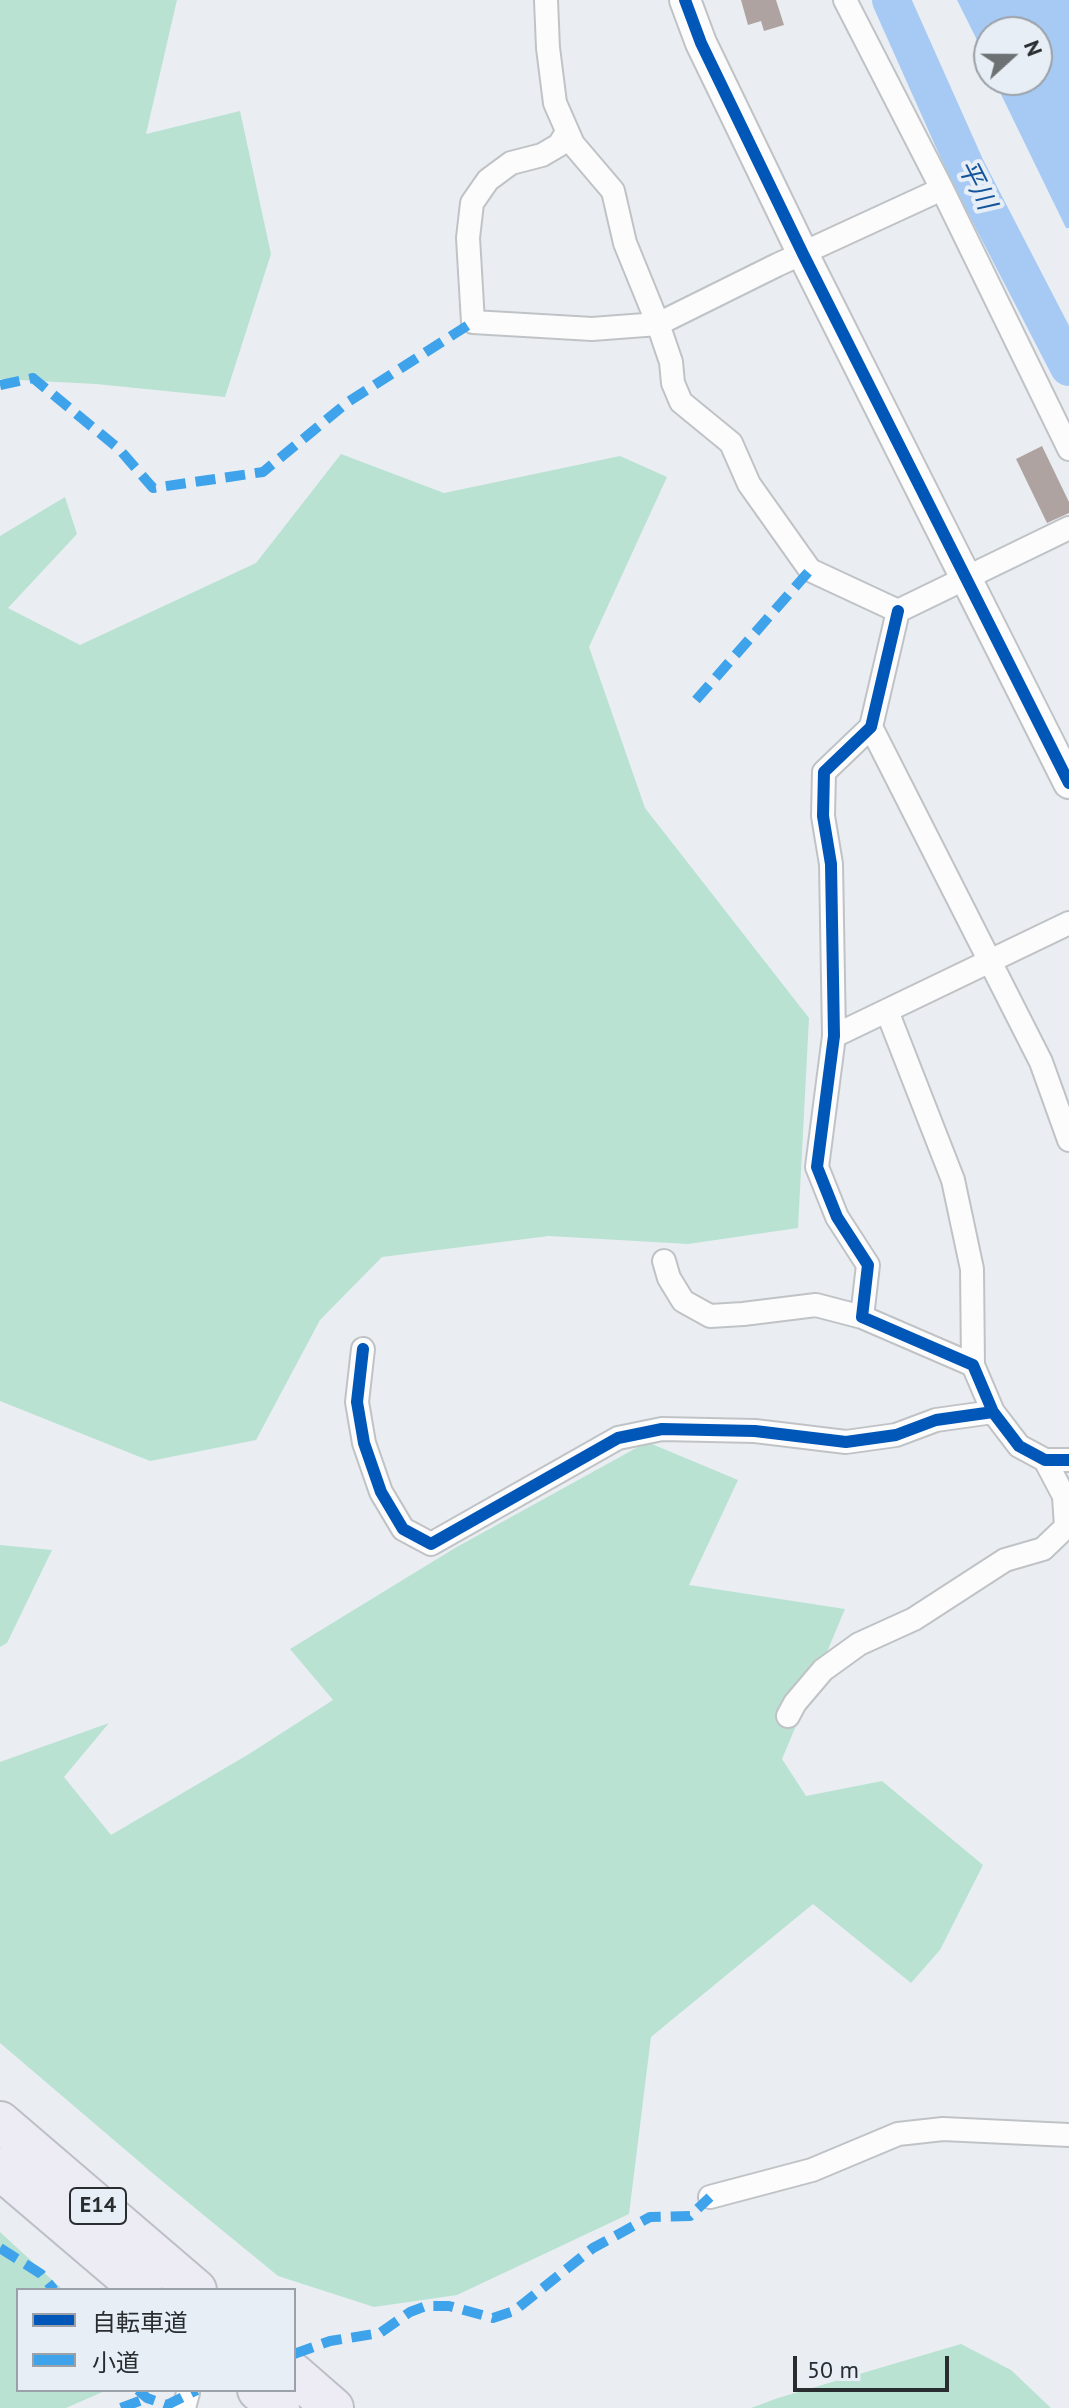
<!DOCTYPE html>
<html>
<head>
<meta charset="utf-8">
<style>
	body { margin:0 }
	#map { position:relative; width:1069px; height:2408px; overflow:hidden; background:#eaeef2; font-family:"PT Sans","Noto Sans JP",sans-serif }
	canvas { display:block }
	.legend { position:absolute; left:16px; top:2288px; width:280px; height:104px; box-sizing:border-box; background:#e7eef6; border:2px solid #9ba1a7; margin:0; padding:10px 14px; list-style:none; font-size:24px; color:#2a2d30 }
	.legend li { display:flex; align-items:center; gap:16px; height:40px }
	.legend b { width:40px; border:2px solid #9ba1a7 }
	.north { position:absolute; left:973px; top:16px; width:80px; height:80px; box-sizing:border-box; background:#e7eef6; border:2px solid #9ba1a7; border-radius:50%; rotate:69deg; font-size:22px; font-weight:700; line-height:32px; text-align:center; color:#2a2d30 }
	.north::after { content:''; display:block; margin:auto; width:28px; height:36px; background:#6d7174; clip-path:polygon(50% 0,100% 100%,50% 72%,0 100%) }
	.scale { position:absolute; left:793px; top:2356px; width:156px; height:36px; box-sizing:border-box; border:4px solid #2a2d30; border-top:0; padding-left:10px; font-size:24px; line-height:28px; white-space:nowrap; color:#2a2d30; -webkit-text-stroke:6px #e7eef6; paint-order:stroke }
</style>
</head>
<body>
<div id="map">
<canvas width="1069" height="2408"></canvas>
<ul class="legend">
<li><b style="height:10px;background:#0057b8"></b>自転車道</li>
<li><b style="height:10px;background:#3ea3eb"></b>小道</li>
</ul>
<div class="north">N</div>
<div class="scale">50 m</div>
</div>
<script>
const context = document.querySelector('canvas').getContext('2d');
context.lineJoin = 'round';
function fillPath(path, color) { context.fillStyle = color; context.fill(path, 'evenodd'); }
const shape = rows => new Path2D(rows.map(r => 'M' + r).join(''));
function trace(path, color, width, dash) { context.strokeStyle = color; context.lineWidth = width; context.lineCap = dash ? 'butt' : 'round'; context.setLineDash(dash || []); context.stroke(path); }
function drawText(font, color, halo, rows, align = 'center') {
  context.font = font + ' "PT Sans","Noto Sans JP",sans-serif'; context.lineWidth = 8; context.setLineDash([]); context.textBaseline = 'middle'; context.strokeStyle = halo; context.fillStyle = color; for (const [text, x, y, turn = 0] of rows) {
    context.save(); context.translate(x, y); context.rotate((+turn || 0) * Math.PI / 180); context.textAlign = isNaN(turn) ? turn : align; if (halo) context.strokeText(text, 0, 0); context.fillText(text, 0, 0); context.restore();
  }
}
const green = shape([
	[0,0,177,0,146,134,240,111,271,254,225,397,96,384,0,379],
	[341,454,444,493,620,456,667,477,589,647,645,808,809,1018,798,1228,688,1244,549,1236,382,1257,320,1320,256,1440,150,1461,0,1401,0,536,65,497,77,534,8,608,80,645,256,563],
	[647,1442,738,1480,689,1585,845,1609,782,1759,806,1796,882,1781,983,1865,940,1950,911,1983,813,1904,651,2037,629,2214,457,2295,374,2307,278,2276,156,2176,0,2043,0,1762,109,1723,64,1777,111,1835,249,1754,333,1700,290,1649,455,1548],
	[0,1545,52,1550,7,1643,0,1647],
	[0,2232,63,2290,18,2290,18,2390,107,2390,66,2408,0,2408],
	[961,2344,1011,2370,1051,2408,751,2408,778,2398]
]);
const water = shape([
	[957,0,1069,0,1069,228,1066,228,994,80,1037,80,1037,32,989,32,989,70,983,58,985,56]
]);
const river = shape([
	[891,0,966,168,1069,367]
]);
const building = shape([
	[741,0,776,0,784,25,764,31,761,21,748,25],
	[1042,446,1069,502,1069,513,1047,523,1016,459]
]);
const street = shape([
	[546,0,548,48,555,103,573,144,613,191,625,243,658,324,671,362,673,383,681,402,731,443,749,484,810,570,898,611],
	[845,0,942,189,1069,449],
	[567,132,559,145,542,155,511,163,488,180,472,203,468,238,473,322,592,329,658,324,777,265,942,189],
	[898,611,871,727,824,772,823,816,831,864,834,1036,817,1167,837,1217,868,1265,862,1317,973,1365,993,1412,1019,1446,1045,1460,1069,1460],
	[898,611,1069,528],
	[871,727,1041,1062,1069,1140],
	[887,1011,953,1180,972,1269,973,1365],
	[834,1036,1069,923],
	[664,1261,669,1278,683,1301,710,1316,743,1314,816,1305,862,1317],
	[363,1349,357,1402,364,1443,381,1492,403,1529,431,1544,618,1438,662,1429,755,1431,846,1442,896,1435,936,1420,993,1412],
	[788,1716,795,1703,823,1670,859,1644,914,1619,1005,1560,1043,1549,1066,1527,1064,1496,1045,1460],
	[710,2197,812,2170,898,2134,943,2129,1069,2135],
	[184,2408,188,2393]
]);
const secondary = shape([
	[685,0,701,43,803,254,1069,783]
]);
const highway = shape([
	[0,2122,196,2290],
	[0,2169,142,2290],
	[294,2374,333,2408],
	[258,2390,279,2408]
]);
const quiet = shape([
	[0,385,33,378,119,449,153,488,263,472,348,402,473,322],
	[696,700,810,570],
	[0,2248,41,2274,54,2290],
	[294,2354,330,2341,380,2333,410,2312,426,2306,449,2306,493,2318,514,2311,593,2248,650,2217,690,2216,710,2197],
	[138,2390,147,2398,167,2405,197,2390],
	[121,2408,147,2398]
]);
const cycleway = shape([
	[685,0,701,43,803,254,1069,783],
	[898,611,871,727,824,772,823,816,831,864,834,1036,817,1167,837,1217,868,1265,862,1317,973,1365,993,1412,1019,1446,1045,1460,1069,1460],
	[363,1349,357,1402,364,1443,381,1492,403,1529,431,1544,618,1438,662,1429,755,1431,846,1442,896,1435,936,1420,993,1412]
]);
const shields = [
	[98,2206,56]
];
const shieldNames = [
	["E14",98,2206]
];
const waterNames = [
	["平川",976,185,63]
];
fillPath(green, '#b9e2d2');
fillPath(water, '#a7caf5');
trace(river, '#a7caf5', 38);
fillPath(building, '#aea3a0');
trace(street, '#c0c3c6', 26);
trace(secondary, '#c0c3c6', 34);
trace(highway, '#bdbfc7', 44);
trace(street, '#fcfcfd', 22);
trace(secondary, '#fcfcfd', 30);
trace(highway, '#edecf4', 40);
trace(quiet, '#3ea3eb', 10, [20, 10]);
trace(cycleway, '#0057b8', 12);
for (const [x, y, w] of shields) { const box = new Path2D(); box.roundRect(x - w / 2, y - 18, w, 36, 6); context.fillStyle = '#e7eef6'; context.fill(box); trace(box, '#2a2d30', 2); }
drawText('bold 22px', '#2a2d30', null, shieldNames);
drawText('italic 26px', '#13559a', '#e7eef6', waterNames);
</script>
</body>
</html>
